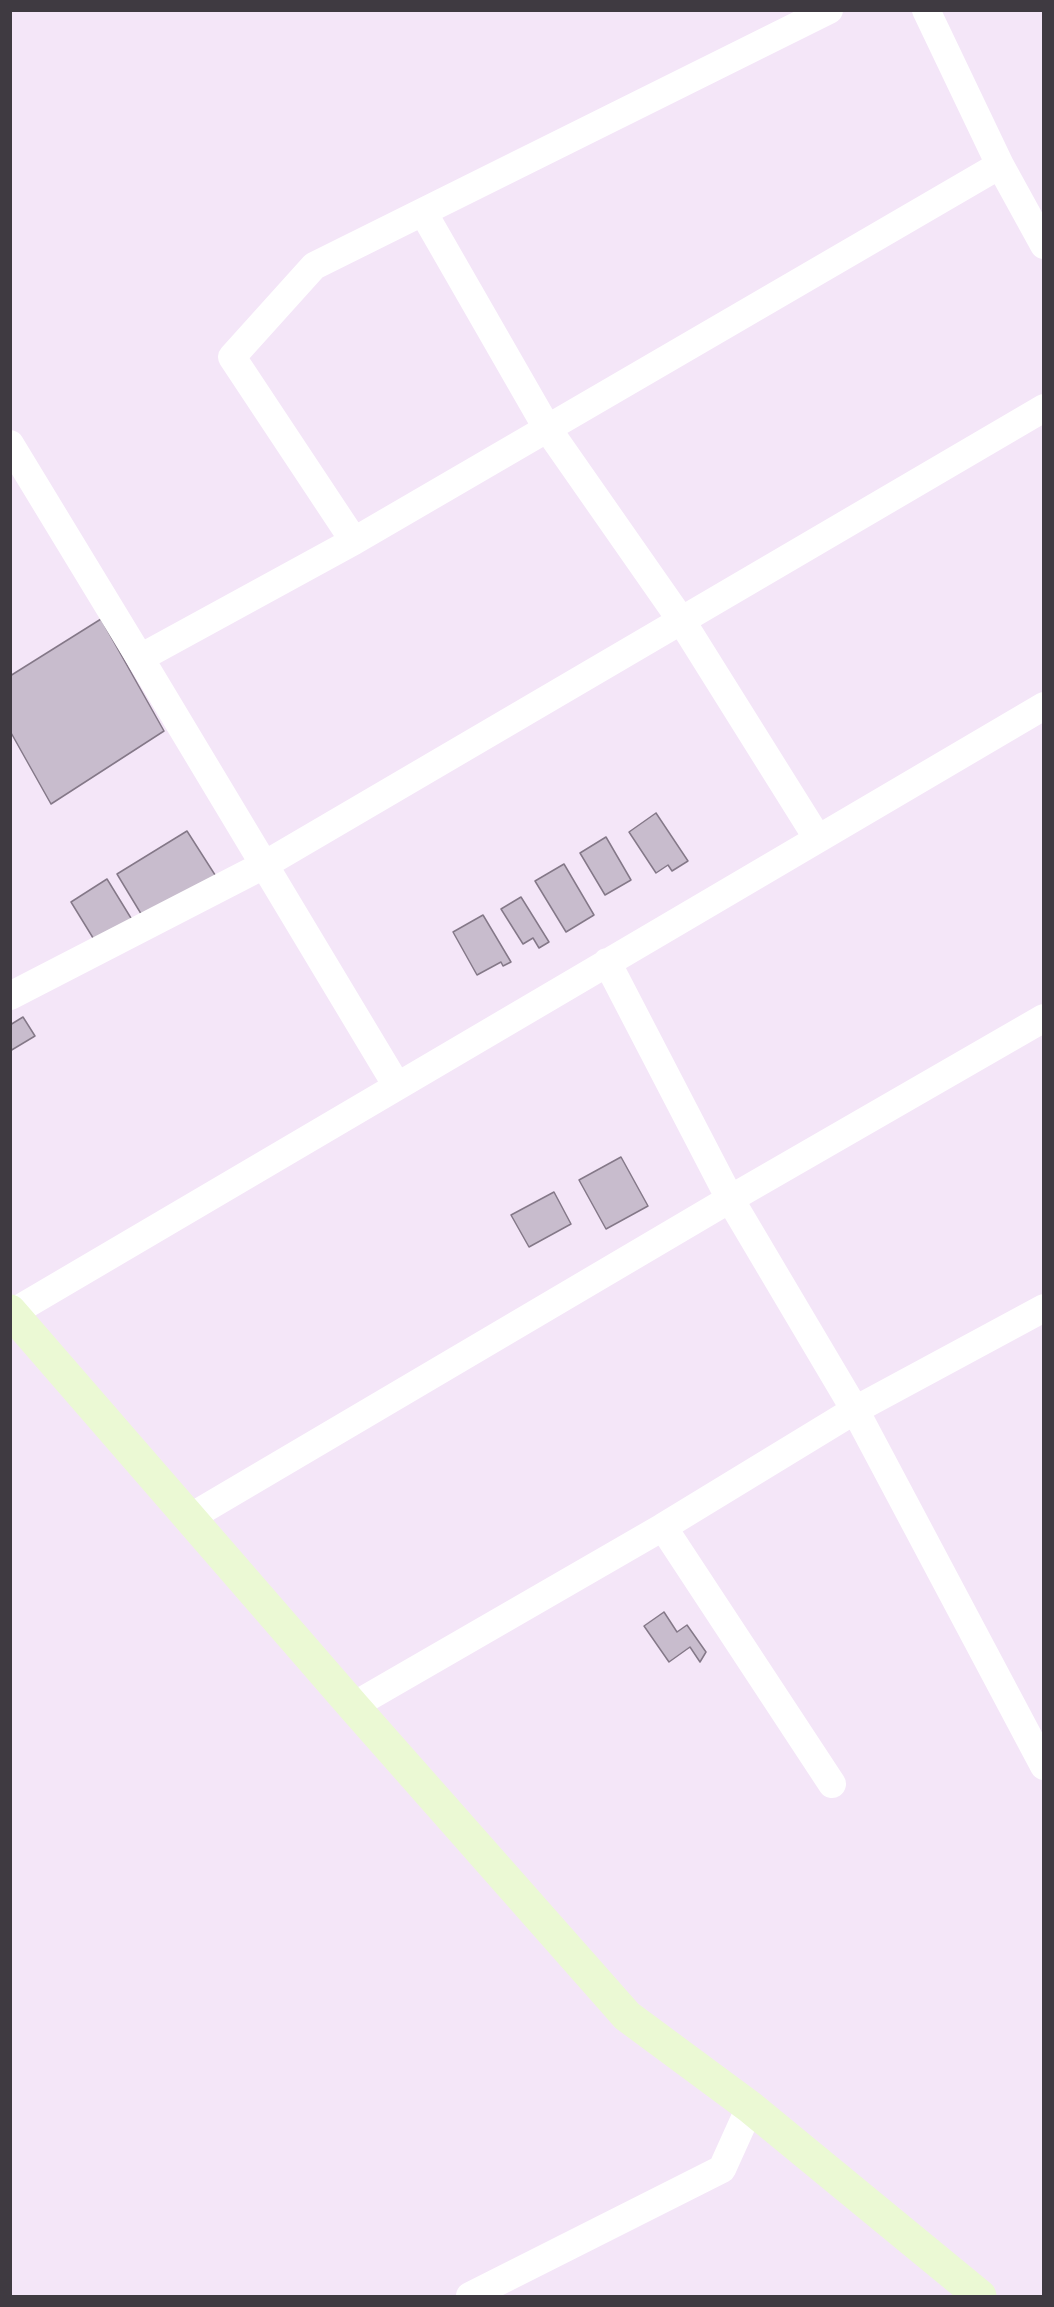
<!DOCTYPE html>
<html>
<head>
<meta charset="utf-8">
<style>
	body { margin:0 }
	#map { position:relative; width:1054px; height:2307px; overflow:hidden; background:#f4e6f8; font-family:"Open Sans",sans-serif }
	canvas { display:block }
	.frame { position:absolute; inset:0; border:12px solid #3f3a41; pointer-events:none }
</style>
</head>
<body>
<div id="map">
<canvas width="1054" height="2307"></canvas>
<div class="frame"></div>
</div>
<script>
const context = document.querySelector('canvas').getContext('2d');
context.lineJoin = 'round';
function fillPath(path, color) { context.fillStyle = color; context.fill(path, 'evenodd'); }
const shape = rows => new Path2D(rows.map(r => 'M' + r).join(''));
function trace(path, color, width, dash) { context.strokeStyle = color; context.lineWidth = width; context.lineCap = dash ? 'butt' : 'round'; context.setLineDash(dash || []); context.stroke(path); }
const building = shape([
	[101,619,164,731,51,804,10,731,10,676,101,619],
	[656,813,688,861,672,871,668,865,656,873,629,832,656,813],
	[187,831,217,878,146,922,117,874,187,831],
	[606,837,631,880,605,895,580,853,606,837],
	[564,864,594,915,566,932,535,881,564,864],
	[107,879,134,923,98,946,71,902,107,879],
	[521,897,549,942,539,948,533,938,523,944,501,909,521,897],
	[483,915,511,962,503,966,501,962,477,975,453,932,483,915],
	[23,1017,35,1036,10,1051,10,1025,23,1017],
	[621,1157,648,1206,606,1229,579,1180,621,1157],
	[554,1192,571,1224,529,1247,511,1215,554,1192],
	[664,1612,677,1632,687,1625,706,1652,700,1662,690,1647,669,1662,644,1626,664,1612]
]);
const street = shape([
	[926,10,1000,165],
	[423,212,547,428,681,620,818,839],
	[10,444,140,658],
	[354,541,1000,165,1044,245],
	[607,962,730,1199,855,1410,1044,1766],
	[10,996,264,865,1044,408],
	[397,1086,140,658,354,541,232,357,314,266,829,10],
	[12,1313,1044,706],
	[189,1518,730,1199,1044,1018],
	[663,1527,832,1784],
	[353,1706,663,1527,855,1410,1044,1308],
	[470,2296,722,2169,750,2107]
]);
const secondary = shape([
	[10,1311,353,1706,627,2016,750,2107,980,2296]
]);
fillPath(building, '#c8bccd');
trace(building, '#847888', 1.5);
trace(street, '#fff', 28);
trace(secondary, '#ebf9d4', 33);
</script>
</body>
</html>
